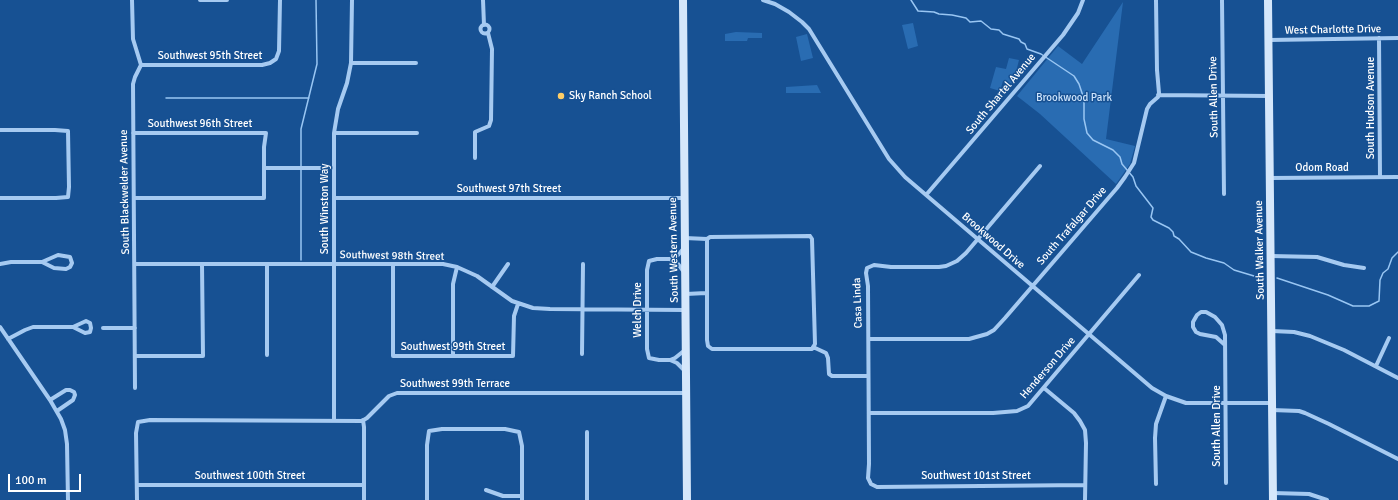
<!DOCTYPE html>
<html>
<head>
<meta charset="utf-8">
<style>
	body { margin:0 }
	#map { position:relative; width:1398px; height:500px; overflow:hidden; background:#175193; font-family:Signika,sans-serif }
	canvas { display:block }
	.scale { position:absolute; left:8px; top:474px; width:73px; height:18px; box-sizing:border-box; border:2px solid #fff; border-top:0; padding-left:5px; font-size:12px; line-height:14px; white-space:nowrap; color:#fff; -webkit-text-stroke:3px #175193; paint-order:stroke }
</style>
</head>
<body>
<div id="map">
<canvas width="1398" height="500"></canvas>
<div class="scale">100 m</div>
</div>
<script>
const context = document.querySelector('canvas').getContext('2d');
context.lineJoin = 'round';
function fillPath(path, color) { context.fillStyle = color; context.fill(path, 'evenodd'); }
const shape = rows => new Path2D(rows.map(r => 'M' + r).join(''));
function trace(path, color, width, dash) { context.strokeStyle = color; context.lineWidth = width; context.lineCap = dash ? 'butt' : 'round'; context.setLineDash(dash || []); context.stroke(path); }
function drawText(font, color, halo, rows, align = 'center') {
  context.font = font + ' Signika,sans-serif'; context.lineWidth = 3; context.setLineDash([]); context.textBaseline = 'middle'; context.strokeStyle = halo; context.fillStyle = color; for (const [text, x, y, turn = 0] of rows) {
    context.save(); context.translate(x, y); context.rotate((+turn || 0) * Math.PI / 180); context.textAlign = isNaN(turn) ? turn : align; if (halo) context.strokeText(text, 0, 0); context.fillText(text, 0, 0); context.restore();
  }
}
const green = shape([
	[1123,2,1106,139,1135,146,1130,164,1116,184,1040,114,1017,96,1058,46,1082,64],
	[913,23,918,46,908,49,902,25],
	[736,32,762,33,762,38,748,38,747,41,725,41,725,34],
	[807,34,813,58,801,61,796,37],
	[1009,58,1019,60,1013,84,1003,81,1000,91,990,88,996,67,1006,69],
	[817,85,821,93,786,93,786,87]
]);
const stream = shape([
	[911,0,918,11,934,12,939,14,952,15,966,18,970,22,981,21,991,29,999,30,1003,34,1019,39,1021,42,1025,44,1027,49,1041,54,1074,76,1079,84,1084,99,1084,119,1087,133,1093,140,1113,150,1120,157,1122,164,1133,177,1136,186,1153,208,1151,217,1153,220,1169,228,1173,232,1174,236,1179,239,1191,252,1206,258,1224,263,1234,270,1264,279],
	[166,98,309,98],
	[301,260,301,129,317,64,316,0],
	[1277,278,1328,295,1353,306,1369,306,1379,301,1380,280,1383,273,1388,269,1392,258,1398,252]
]);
const minor = shape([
	[132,0,133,39,141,65,135,77,133,84,135,388],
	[200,0,227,0],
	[483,0,484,25],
	[763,0,775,4,789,12,802,22,809,29,889,159,905,177,1152,388,1166,396,1186,403,1272,403],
	[1222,0,1224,194],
	'480.5 29a4.5 4.5 0 1 1 9 0a4.5 4.5 0 1 1-9 0Z',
	[1379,38,1380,177],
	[1269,40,1398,38],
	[351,63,416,63],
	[141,65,262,65,270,63,276,59,279,51,280,0],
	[1158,95,1269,96],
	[0,130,55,130,68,131,69,187,68,197,56,198,0,198],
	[133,133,266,133,264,147,264,198,134,198],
	[334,133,417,133],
	[475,158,475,132,489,126,491,120,492,49,488,33],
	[1040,166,966,253,957,261,946,266,939,267,891,267,874,265,867,268,866,273,868,286,869,464,868,478,871,484,877,487,1085,485],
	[264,168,334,168],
	[1270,178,1398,177],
	[926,195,1063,35,1078,13,1083,0],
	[334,198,685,198],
	[810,236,812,239,815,344,812,349,712,349,708,346,707,340,707,239,710,237,810,236],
	[685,238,707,239],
	[1271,256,1317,257,1344,265,1364,268],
	[670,259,678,255,684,248],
	[0,264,11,262,42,262,58,255,70,257,72,263,70,267,66,269,54,268,42,262],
	[135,264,443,264,457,267,466,271,477,276,512,301,533,308,550,309,685,310],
	[393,264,393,356,513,356,514,316,518,304],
	[684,272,678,264,670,259,657,259,649,261,647,270,647,349,649,358,659,360,670,360,675,358,685,350],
	[492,287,508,264],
	[686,294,706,293],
	[0,327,50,400,61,419,65,430,67,444,68,500],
	[103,328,135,328],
	[1272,331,1294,332,1310,336,1344,350,1398,378],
	[8,339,25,330,33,327,73,327,86,321,90,323,91,328,90,332,85,333,73,327],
	[869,339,969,339,987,334,994,330,1005,318,1117,188,1125,177,1134,163,1147,109,1150,104,1158,97,1159,93,1157,70,1156,0],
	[1225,345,1216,337,1200,334,1196,332,1193,327,1193,322,1197,315,1201,312,1206,312,1215,317,1222,325,1225,335,1226,483],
	[813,347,826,353,828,358,829,374,832,376,868,376],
	[582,354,583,264],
	[267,355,267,264],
	[135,356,203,356,202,264],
	[453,356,453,284,457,267],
	[670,360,677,363,685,371],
	[1376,366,1389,338],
	[1044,388,1074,413,1080,421,1085,430,1086,443,1085,500],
	[50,400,66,390,70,390,74,392,75,395,73,400,57,411],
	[1272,410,1299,411,1305,413,1329,424,1398,459],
	[869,413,993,413,1017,411,1028,406,1139,275],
	[334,420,334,133,338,109,347,83,351,63,352,0],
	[363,420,364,427,364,500],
	[587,432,587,500],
	[1156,484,1155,438,1156,424,1166,396],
	[137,485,364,485],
	[486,490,503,496,522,496],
	[1273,493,1309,494,1327,500],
	[137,500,136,433,138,422,150,420,362,421,367,418,389,396,397,393,687,393],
	[427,500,427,445,429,431,442,429,505,429,519,432,522,446,522,500]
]);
const secondary = shape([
	[683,0,687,500],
	[1268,0,1273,500]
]);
const markers = [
	[561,96,4,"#ffce66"]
];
const streetNames = [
	["West Charlotte Drive",1333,30,-1],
	["Southwest 95th Street",210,56],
	["South Shartel Avenue",1001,94,-50],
	["South Allen Drive",1214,97,-91],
	["South Hudson Avenue",1371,108,-90],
	["Southwest 96th Street",200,124],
	["Odom Road",1322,168],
	["Southwest 97th Street",509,189],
	["South Blackwelder Avenue",125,192,-91],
	["South Winston Way",325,209,-90],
	["South Trafalgar Drive",1072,226,-49],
	["Brookwood Drive",993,241,41],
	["South Western Avenue",674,250,-91],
	["South Walker Avenue",1260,250,-91],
	["Southwest 98th Street",392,256,1],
	["Casa Linda",858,303,-92],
	["Welch Drive",638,310,-90],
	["Southwest 99th Street",453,347],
	["Henderson Drive",1048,368,-49],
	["Southwest 99th Terrace",455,384],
	["South Allen Drive",1217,426,-90],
	["Southwest 100th Street",250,476],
	["Southwest 101st Street",976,476]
];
const poiNames = [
	["Sky Ranch School",569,96]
];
const parkNames = [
	["Brookwood Park",1074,98]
];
fillPath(green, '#296cb2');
trace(stream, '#99c6f3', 1.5);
trace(minor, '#a6caf1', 4);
trace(secondary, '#d5e7fb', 8);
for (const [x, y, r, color] of markers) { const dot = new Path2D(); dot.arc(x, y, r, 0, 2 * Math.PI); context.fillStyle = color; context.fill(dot); trace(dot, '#175193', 1.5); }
drawText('11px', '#fff', '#175193', streetNames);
drawText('11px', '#fff', '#175193', poiNames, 'left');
drawText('11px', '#cde4fc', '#175193', parkNames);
</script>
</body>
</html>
